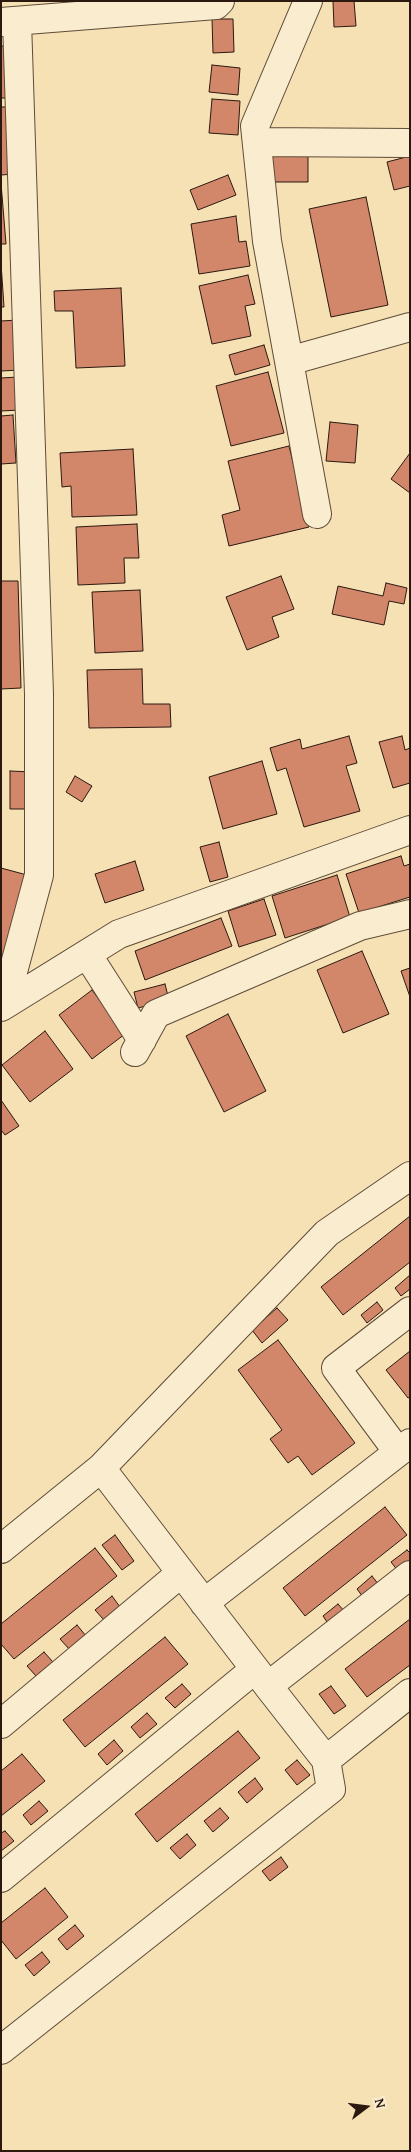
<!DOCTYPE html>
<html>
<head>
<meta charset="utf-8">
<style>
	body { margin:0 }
	#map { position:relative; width:411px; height:2152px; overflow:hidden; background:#f6e1b5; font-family:"Gentium Book Plus",serif }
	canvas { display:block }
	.frame { position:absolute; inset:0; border:2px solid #2b190f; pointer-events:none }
	.north { position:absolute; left:341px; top:2082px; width:50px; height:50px; -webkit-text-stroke:4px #f9eccf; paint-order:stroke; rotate:75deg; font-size:14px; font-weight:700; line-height:20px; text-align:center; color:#2b190f }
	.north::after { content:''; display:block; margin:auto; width:18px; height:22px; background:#2b190f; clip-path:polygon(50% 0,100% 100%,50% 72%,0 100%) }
</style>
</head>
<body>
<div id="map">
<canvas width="411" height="2152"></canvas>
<div class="frame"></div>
<div class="north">N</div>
</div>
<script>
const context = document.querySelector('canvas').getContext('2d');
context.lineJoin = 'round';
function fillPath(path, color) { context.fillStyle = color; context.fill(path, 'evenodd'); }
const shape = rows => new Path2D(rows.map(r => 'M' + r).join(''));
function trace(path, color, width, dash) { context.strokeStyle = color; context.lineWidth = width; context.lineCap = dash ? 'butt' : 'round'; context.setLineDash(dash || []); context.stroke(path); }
const building = shape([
	[333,1,354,1,356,26,334,27,333,1],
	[212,19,233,19,234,52,213,53,212,19],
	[1,46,10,46,13,98,1,98,1,46],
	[212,65,240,68,238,95,209,92,212,65],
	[212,99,240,101,238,135,209,133,212,99],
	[1,107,10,107,14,174,1,175,1,107],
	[271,155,308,155,308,182,272,182,271,155],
	[410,156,410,186,394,190,387,162,410,156],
	[228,175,236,195,198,210,190,190,228,175],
	[1,183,6,244,1,244,1,183],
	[366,197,388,305,331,317,309,209,366,197],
	[236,216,239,242,246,241,250,266,199,274,191,224,236,216],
	[1,263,4,307,1,307,1,263],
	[248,275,255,304,245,306,251,336,212,344,199,286,248,275],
	[121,288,125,366,76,368,73,311,55,311,54,291,121,288],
	[18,320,21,370,1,371,1,321,18,320],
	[264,345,270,365,235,375,229,355,264,345],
	[268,372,284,433,231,446,216,386,268,372],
	[18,377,20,410,1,411,1,378,18,377],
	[13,415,16,463,1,464,1,416,13,415],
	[330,422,358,425,355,463,326,461,330,422],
	[289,446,309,527,229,546,222,515,240,510,228,461,289,446],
	[133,449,137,515,72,517,71,486,62,487,60,453,133,449],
	[410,453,410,493,391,479,410,453],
	[137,524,139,558,124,558,125,583,78,585,76,527,137,524],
	[281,576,294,609,272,617,279,637,247,650,226,597,281,576],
	[1,581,18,581,21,688,1,689,1,581],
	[386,583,407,588,404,604,389,601,384,625,332,614,338,586,383,596,386,583],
	[140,590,143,651,95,653,92,592,140,590],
	[142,669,143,704,170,704,171,727,89,728,87,670,142,669],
	[349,736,357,763,346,766,360,811,304,827,286,768,277,771,270,748,300,739,302,749,349,736],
	[402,736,405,750,410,748,410,783,393,788,379,742,402,736],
	[262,761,277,814,223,829,209,777,262,761],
	[10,771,32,772,31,809,10,809,10,771],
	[75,776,92,786,82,802,66,792,75,776],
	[219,842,228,877,210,882,200,847,219,842],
	[401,856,404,866,410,864,410,897,359,913,346,874,401,856],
	[135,861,144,890,105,903,95,874,135,861],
	[1,868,27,875,1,974,1,868],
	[337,875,350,917,285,938,272,896,337,875],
	[264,899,276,935,239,947,228,911,264,899],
	[221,918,232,946,145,980,135,951,221,918],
	[362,951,389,1014,343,1033,317,970,362,951],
	[410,968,410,997,401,971,410,968],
	[165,984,169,1000,138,1008,134,992,165,984],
	[92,990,125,1034,92,1059,59,1015,92,990],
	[228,1014,266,1091,224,1112,186,1036,228,1014],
	[45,1031,73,1069,30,1102,2,1065,45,1031],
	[1,1100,19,1126,5,1135,1,1130,1,1100],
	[410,1216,410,1262,343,1315,321,1287,410,1216],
	[410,1275,410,1289,401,1296,395,1288,410,1275],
	[377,1302,383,1310,367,1323,361,1315,377,1302],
	[277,1308,288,1320,262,1343,252,1330,277,1308],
	[278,1340,355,1443,312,1475,298,1456,288,1463,270,1439,282,1430,238,1370,278,1340],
	[410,1351,410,1397,408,1398,386,1370,410,1351],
	[385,1507,407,1535,305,1616,283,1588,385,1507],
	[115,1535,134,1561,122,1570,102,1545,115,1535],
	[95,1548,117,1576,14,1659,1,1644,1,1624,95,1548],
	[407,1550,410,1553,410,1561,398,1571,391,1562,407,1550],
	[372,1576,379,1585,363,1597,357,1589,372,1576],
	[112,1596,120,1607,104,1620,95,1610,112,1596],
	[338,1604,345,1612,329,1625,323,1616,338,1604],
	[410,1619,410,1665,367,1697,345,1669,410,1619],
	[77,1625,86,1636,70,1650,60,1639,77,1625],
	[165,1637,188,1664,85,1747,63,1720,165,1637],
	[44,1652,53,1662,36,1676,27,1666,44,1652],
	[182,1684,191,1694,175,1708,165,1698,182,1684],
	[331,1686,346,1706,334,1714,319,1694,331,1686],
	[147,1713,157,1724,140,1738,131,1727,147,1713],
	[238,1731,260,1758,157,1842,135,1814,238,1731],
	[114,1740,123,1751,107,1765,98,1754,114,1740],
	[22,1754,45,1781,1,1816,1,1771,22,1754],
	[297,1760,310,1775,297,1785,285,1770,297,1760],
	[255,1778,263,1789,247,1803,238,1792,255,1778],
	[39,1801,48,1811,31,1825,23,1815,39,1801],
	[220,1808,229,1818,213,1832,204,1821,220,1808],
	[5,1831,14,1841,1,1851,1,1833,5,1831],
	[187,1834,196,1845,180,1859,170,1848,187,1834],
	[281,1857,288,1867,270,1881,262,1871,281,1857],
	[45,1888,68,1917,16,1959,1,1940,1,1923,45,1888],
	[75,1925,84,1936,67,1950,58,1939,75,1925],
	[42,1952,50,1962,34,1976,25,1965,42,1952]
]);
const minor = shape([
	[308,1,255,126,267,241,317,514],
	[1,22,216,5,220,1],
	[257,142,410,143],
	[289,361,410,327],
	[87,954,142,1040],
	[4,1005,39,875,39,694,17,21],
	[1,1007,119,934,410,830],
	[135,1052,156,1014,360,926,410,914],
	[398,1452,336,1368,410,1311],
	[101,1468,268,1686,410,1575],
	[1,1549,101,1468,327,1233,410,1176],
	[204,1603,410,1443],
	[1,1724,181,1573],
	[326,1760,410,1693],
	[1,1878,255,1669],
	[1,2050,331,1789,326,1760,268,1686]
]);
fillPath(building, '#d2866a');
trace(building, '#2b190f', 1);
trace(minor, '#5e4b38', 30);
trace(minor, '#f9eccf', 28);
</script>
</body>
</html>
